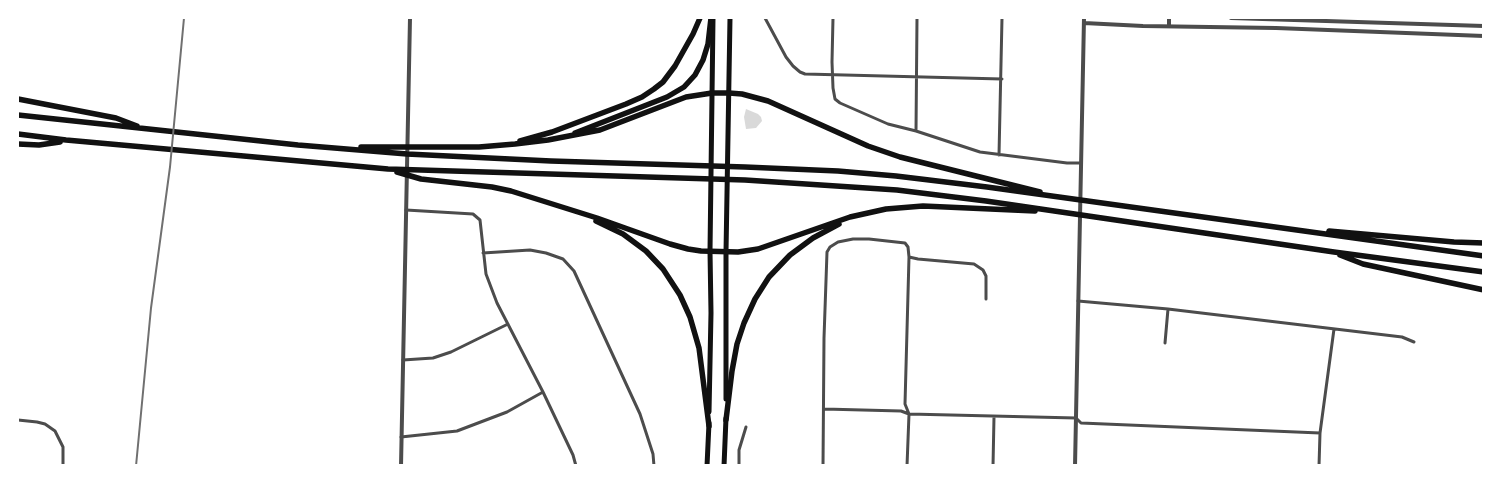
<!DOCTYPE html>
<html>
<head>
<meta charset="utf-8">
<style>
	body { margin:0 }
	#map { position:relative; width:1501px; height:483px; overflow:hidden; background:#fff; font-family:Lora,serif }
	canvas { display:block }
	.frame { position:absolute; inset:0; border:19px solid #fff; pointer-events:none }
</style>
</head>
<body>
<div id="map">
<canvas width="1501" height="483"></canvas>
<div class="frame"></div>
</div>
<script>
const context = document.querySelector('canvas').getContext('2d');
context.lineJoin = 'round';
function fillPath(path, color) { context.fillStyle = color; context.fill(path, 'evenodd'); }
const shape = rows => new Path2D(rows.map(r => 'M' + r).join(''));
function trace(path, color, width, dash) { context.strokeStyle = color; context.lineWidth = width; context.lineCap = dash ? 'butt' : 'round'; context.setLineDash(dash || []); context.stroke(path); }
const water = shape([
	[746,109,758,114,761,117,762,121,756,128,746,129,744,117]
]);
const minor = shape([
	[765,18,786,57,793,66,800,72,805,74,1002,79],
	[833,18,832,62,833,88,835,99,840,103,888,124,916,131,980,152,1067,163,1080,163],
	[916,131,917,18],
	[999,155,1002,18],
	[406,210,473,214,480,220,486,274,497,303,543,392,573,455,576,466],
	[483,253,530,250,546,253,563,259,574,271,640,414,653,454,654,466],
	[909,257,918,259,974,264,983,270,986,276,986,299],
	[1078,301,1168,309,1402,337,1414,342],
	[1165,343,1168,309],
	[403,360,433,358,451,352,508,324],
	[824,409,901,411,909,414,1076,418,1081,423,1320,433],
	[18,420,37,422,45,424,55,431,63,447,63,466],
	[401,437,457,431,507,412,543,392],
	[739,466,739,450,746,427],
	[823,466,824,338,827,252,830,247,838,242,853,239,869,239,905,243,908,247,909,257,905,404,909,414,907,466],
	[993,466,994,417],
	[1319,466,1320,433,1334,329]
]);
const tertiary = shape([
	[1231,18,1484,26],
	[1084,23,1143,26,1276,28,1484,36],
	[1169,26,1169,18],
	[401,466,410,18],
	[1075,466,1084,18]
]);
const primary = shape([
	[726,399,726,252,730,18],
	[709,412,711,313,710,251,713,18],
	[707,466,709,423],
	[724,466,726,418]
]);
const motorway = shape([
	[18,99,116,118,137,126],
	[18,115,298,145,407,154,551,161,745,167,838,171,896,176,987,187,1484,256],
	[575,133,667,97,684,87,695,75,703,60,708,44,711,18],
	[18,134,66,140,388,169,745,180,897,190,986,201,1334,252,1484,272],
	[520,141,552,132,626,104,642,97,654,89,663,82,675,66,693,34,700,18],
	[18,144,39,145,60,142],
	[361,147,479,147,515,144,548,140,600,130,686,97,712,93,729,93,742,94,768,101,868,146,900,157,1040,192],
	[397,172,421,179,492,187,511,191,597,218,670,244,688,249,701,251,738,252,758,249,850,217,886,209,923,206,1035,211],
	[596,221,623,234,646,251,663,269,680,295,690,317,699,348,709,426],
	[1329,231,1454,242,1484,243],
	[1340,255,1363,264,1484,290],
	[726,420,732,371,737,344,744,323,755,299,769,277,790,255,813,238,839,224]
]);
const rail = shape([
	[136,466,151,308,170,167,184,18]
]);
fillPath(water, '#d9d9d9');
trace(minor, '#4c4c4c', 3);
trace(tertiary, '#4c4c4c', 4);
trace(primary, '#111', 5);
trace(motorway, '#111', 5.5);
trace(rail, '#707070', 2);
</script>
</body>
</html>
